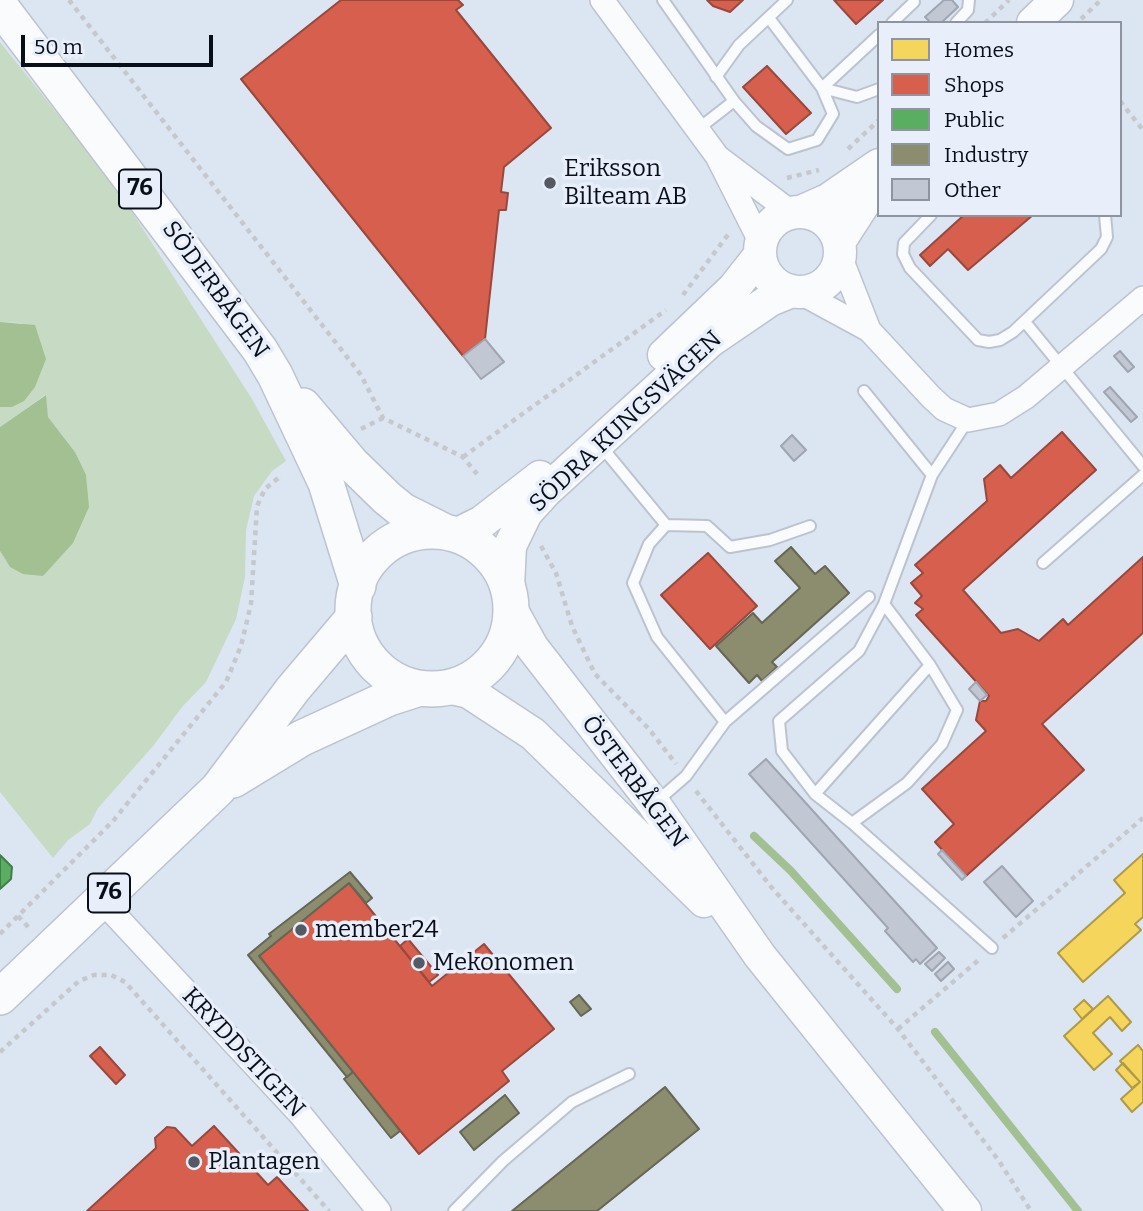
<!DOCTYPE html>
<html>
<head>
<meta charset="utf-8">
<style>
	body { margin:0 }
	#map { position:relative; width:1143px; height:1211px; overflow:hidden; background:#dce5f2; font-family:Bitter,serif }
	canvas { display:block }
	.legend { position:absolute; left:877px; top:21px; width:245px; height:196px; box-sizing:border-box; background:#e8effb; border:2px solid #8f95a0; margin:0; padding:9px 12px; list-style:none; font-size:21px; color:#090f18 }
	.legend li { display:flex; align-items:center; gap:14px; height:35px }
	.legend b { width:35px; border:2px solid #8f95a0 }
	.scale { position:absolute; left:21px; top:35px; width:192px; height:32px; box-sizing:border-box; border:4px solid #090f18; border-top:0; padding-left:9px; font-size:21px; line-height:24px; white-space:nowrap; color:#090f18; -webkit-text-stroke:5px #e8effb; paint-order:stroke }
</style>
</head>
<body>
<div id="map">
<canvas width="1143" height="1211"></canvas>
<ul class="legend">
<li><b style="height:19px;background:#f6d55c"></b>Homes</li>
<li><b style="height:19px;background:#d6604d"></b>Shops</li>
<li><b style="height:19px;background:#5aae61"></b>Public</li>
<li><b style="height:19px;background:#8c8c6e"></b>Industry</li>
<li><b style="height:19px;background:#c1c8d3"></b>Other</li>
</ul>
<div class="scale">50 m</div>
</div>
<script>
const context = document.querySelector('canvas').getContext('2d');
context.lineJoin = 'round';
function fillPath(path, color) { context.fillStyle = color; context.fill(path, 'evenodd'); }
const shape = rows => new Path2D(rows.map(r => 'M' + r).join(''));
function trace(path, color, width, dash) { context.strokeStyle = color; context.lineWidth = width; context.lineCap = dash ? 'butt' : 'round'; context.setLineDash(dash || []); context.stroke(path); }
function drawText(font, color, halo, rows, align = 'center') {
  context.font = font + ' Bitter,serif'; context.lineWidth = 7; context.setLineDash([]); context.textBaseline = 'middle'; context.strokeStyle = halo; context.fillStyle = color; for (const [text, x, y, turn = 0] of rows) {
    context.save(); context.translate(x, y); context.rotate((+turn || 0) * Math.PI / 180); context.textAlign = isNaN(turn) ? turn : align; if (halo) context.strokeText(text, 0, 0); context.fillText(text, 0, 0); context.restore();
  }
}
const green = shape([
	[0,42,116,187,252,399,286,461,272,471,254,496,246,530,245,577,236,619,206,682,182,707,154,745,98,808,90,824,68,840,53,858,0,792,0,551,10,567,75,452,48,417,45,395,0,427,0,407,12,407,22,323,0,322]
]);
const water = shape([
	[0,322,35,325,46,359,35,387,24,401,12,407,0,407],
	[46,395,48,417,75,452,86,475,89,507,73,543,43,576,23,574,10,567,0,551,0,427]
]);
const homes = shape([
	[1143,854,1143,917,1135,924,1141,930,1083,982,1058,953,1125,893,1114,880,1143,854],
	[1108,996,1131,1022,1122,1031,1110,1017,1093,1033,1112,1054,1094,1070,1064,1036,1108,996],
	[1084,1000,1093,1009,1082,1019,1074,1009,1084,1000],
	[1138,1045,1143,1051,1143,1102,1132,1112,1121,1099,1140,1082,1120,1061,1138,1045],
	[1123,1063,1140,1082,1132,1088,1116,1070,1123,1063]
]);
const shops = shape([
	[341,0,458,0,463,5,456,10,551,128,504,167,501,192,508,193,506,210,499,210,485,339,463,356,241,79,341,0],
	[707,0,743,0,730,12,713,6,707,0],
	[834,0,883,0,856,24,834,0],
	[767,66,811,113,786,134,743,87,767,66],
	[964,215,1033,215,968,270,948,249,930,266,920,255,964,215],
	[1062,432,1096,470,963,590,1001,633,1018,629,1039,641,1063,619,1068,625,1143,557,1143,633,1042,724,1084,770,966,876,935,842,954,824,922,789,986,731,976,720,980,701,986,701,989,696,916,615,923,609,915,603,922,596,911,583,923,573,915,565,987,501,984,479,1000,465,1011,478,1062,432],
	[708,553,757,606,710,649,661,595,708,553],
	[349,883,432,986,484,944,554,1029,502,1071,509,1081,419,1154,259,956,349,883],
	[408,939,438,975,429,982,400,946,408,939],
	[100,1047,125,1075,116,1084,90,1056,100,1047],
	[214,1126,268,1185,277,1177,308,1211,87,1211,156,1148,155,1138,167,1127,175,1128,192,1146,214,1126]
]);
const public = shape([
	[0,855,12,867,11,879,0,889,0,855]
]);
const industry = shape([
	[791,547,815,574,825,566,849,593,772,662,777,667,762,681,757,675,749,683,716,646,753,613,762,623,800,588,775,561,791,547],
	[350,872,372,898,366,903,349,883,259,956,353,1072,347,1077,248,955,271,936,269,934,350,872],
	[579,995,591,1009,581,1016,570,1002,579,995],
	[353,1072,400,1131,391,1138,344,1079,353,1072],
	[665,1087,699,1129,597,1211,512,1211,665,1087],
	[505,1095,519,1113,474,1150,460,1132,505,1095]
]);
const stream = shape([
	[754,836,791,871,897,989],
	[935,1032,1078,1211]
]);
const building = shape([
	[944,0,952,0,958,7,941,23,931,23,925,17,944,0],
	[485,339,504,362,481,379,463,356,485,339],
	[1120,351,1134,367,1128,372,1114,356,1120,351],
	[1110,387,1137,417,1131,422,1104,392,1110,387],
	[792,435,806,450,794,461,781,446,792,435],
	[976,682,987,695,980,701,969,689,976,682],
	[766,759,937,948,920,964,916,959,913,962,885,931,888,928,749,774,766,759],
	[942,850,966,876,962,880,938,854,942,850],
	[1002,866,1033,901,1016,917,984,882,1002,866],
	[939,952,945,958,932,971,925,964,939,952],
	[948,962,954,969,941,981,935,974,948,962]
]);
const path = shape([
	[69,0,361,375,383,418,463,457,477,474],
	[1081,19,1101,0],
	[985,23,1009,0],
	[1120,101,1143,130],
	[848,149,879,120],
	[787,178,819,170],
	[683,295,730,232],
	[361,429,383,418],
	[463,457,666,310],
	[541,546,556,573,572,626,595,674,649,729,676,764],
	[696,791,772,888,898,1029,999,1161,1031,1211],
	[18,916,30,929],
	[0,934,113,821,226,682,241,646,251,604,257,506,265,489,282,475],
	[1003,938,1143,818],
	[898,1029,981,958],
	[0,1052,79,981,94,975,111,975,125,982,329,1211]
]);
const service = shape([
	[663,0,734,101,698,129],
	[769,18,822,88,857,97,879,89],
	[892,23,914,2],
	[956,23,968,10,969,0],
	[716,77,739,45,787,0],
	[734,101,756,126,788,149,817,140,833,114,822,88,879,35],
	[931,215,904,243,903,254,910,268,978,340,989,342,1000,340,1013,332,1101,249,1107,237,1105,215],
	[1025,322,1143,466],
	[864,391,932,475,968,420],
	[601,446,666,525],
	[932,475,884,604,859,651,779,721,782,751,815,794,852,823,992,948],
	[1043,563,1143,475],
	[725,722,657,637,633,583,649,544,666,525,707,526,730,547,770,540,810,526],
	[815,794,930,665],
	[655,803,686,776,725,722,869,597],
	[852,823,907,783,942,744,957,710,930,665,884,604],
	[454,1211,503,1161,572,1102,629,1074]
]);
const minor = shape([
	[602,0,717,156,761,243],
	[719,158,792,213],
	[840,256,869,330],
	[799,292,869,330,931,397,944,409,968,420,999,414,1026,397,1143,298],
	[102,901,301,1115,379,1211]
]);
const secondary = shape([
	[1033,23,1057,0],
	[803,211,828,200,879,165],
	'760 252a40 40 0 1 1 80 0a40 40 0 1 1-80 0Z',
	[839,242,879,180],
	[664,355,734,288,760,255],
	[456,535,482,522,540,477],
	[508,587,510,546,526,513,546,491,710,341,770,300,792,291],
	[510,607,532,647,654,804,760,956,965,1211],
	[447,687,469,692,533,734,704,901]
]);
const primary = shape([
	[0,6,260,350,275,375,326,483,358,586],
	[303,406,352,464,387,498,403,511,445,532],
	'353 610a79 79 0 1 1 158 0a79 79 0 1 1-158 0Z',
	[233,780,302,738,389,698,417,689],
	[0,997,218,789,293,689,354,617]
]);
const markers = [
	[550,183,7,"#535a64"],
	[301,930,7,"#535a64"],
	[419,963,7,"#535a64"],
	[194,1162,7,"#535a64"]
];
const shields = [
	[140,189,42],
	[109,893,42]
];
const shieldNames = [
	["76",140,189],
	["76",109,893]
];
const poiNames = [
	["Eriksson",564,169],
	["Bilteam AB",564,197],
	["member24",315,930],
	["Mekonomen",433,963],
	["Plantagen",208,1162]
];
const streetNames = [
	["SÖDERBÅGEN",215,290,54],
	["SÖDRA KUNGSVÄGEN",626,422,-43],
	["ÖSTERBÅGEN",634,782,53],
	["KRYDDSTIGEN",243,1053,47]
];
fillPath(green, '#c7dac4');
fillPath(water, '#a2c091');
fillPath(homes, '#f6d55c');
trace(homes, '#af9a48', 2);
fillPath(shops, '#d6604d');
trace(shops, '#98483d', 2);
fillPath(public, '#5aae61');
trace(public, '#427e4b', 2);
fillPath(industry, '#8c8c6e');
trace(industry, '#656654', 2);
trace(stream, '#a2c091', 8);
fillPath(building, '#c1c8d3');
trace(building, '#9fa6b1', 2);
trace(service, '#bdc3ce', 14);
trace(minor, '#bdc3ce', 26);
trace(secondary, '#bdc3ce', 35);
trace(primary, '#bdc3ce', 38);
trace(path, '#c5c8cc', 4.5, [5, 5]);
trace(service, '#fafbfd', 10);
trace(minor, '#fafbfd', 23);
trace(secondary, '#fafbfd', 32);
trace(primary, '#fafbfd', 35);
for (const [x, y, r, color] of markers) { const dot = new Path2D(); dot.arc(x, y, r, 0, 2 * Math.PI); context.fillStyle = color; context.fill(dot); trace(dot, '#e8effb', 2.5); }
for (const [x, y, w] of shields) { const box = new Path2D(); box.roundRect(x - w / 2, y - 19.5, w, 39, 5); context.fillStyle = '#e8effb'; context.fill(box); trace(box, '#090f18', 2); }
drawText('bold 23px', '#090f18', null, shieldNames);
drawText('24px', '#090f18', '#e8effb', poiNames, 'left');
drawText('24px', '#090f18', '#e8effb', streetNames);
</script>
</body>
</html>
